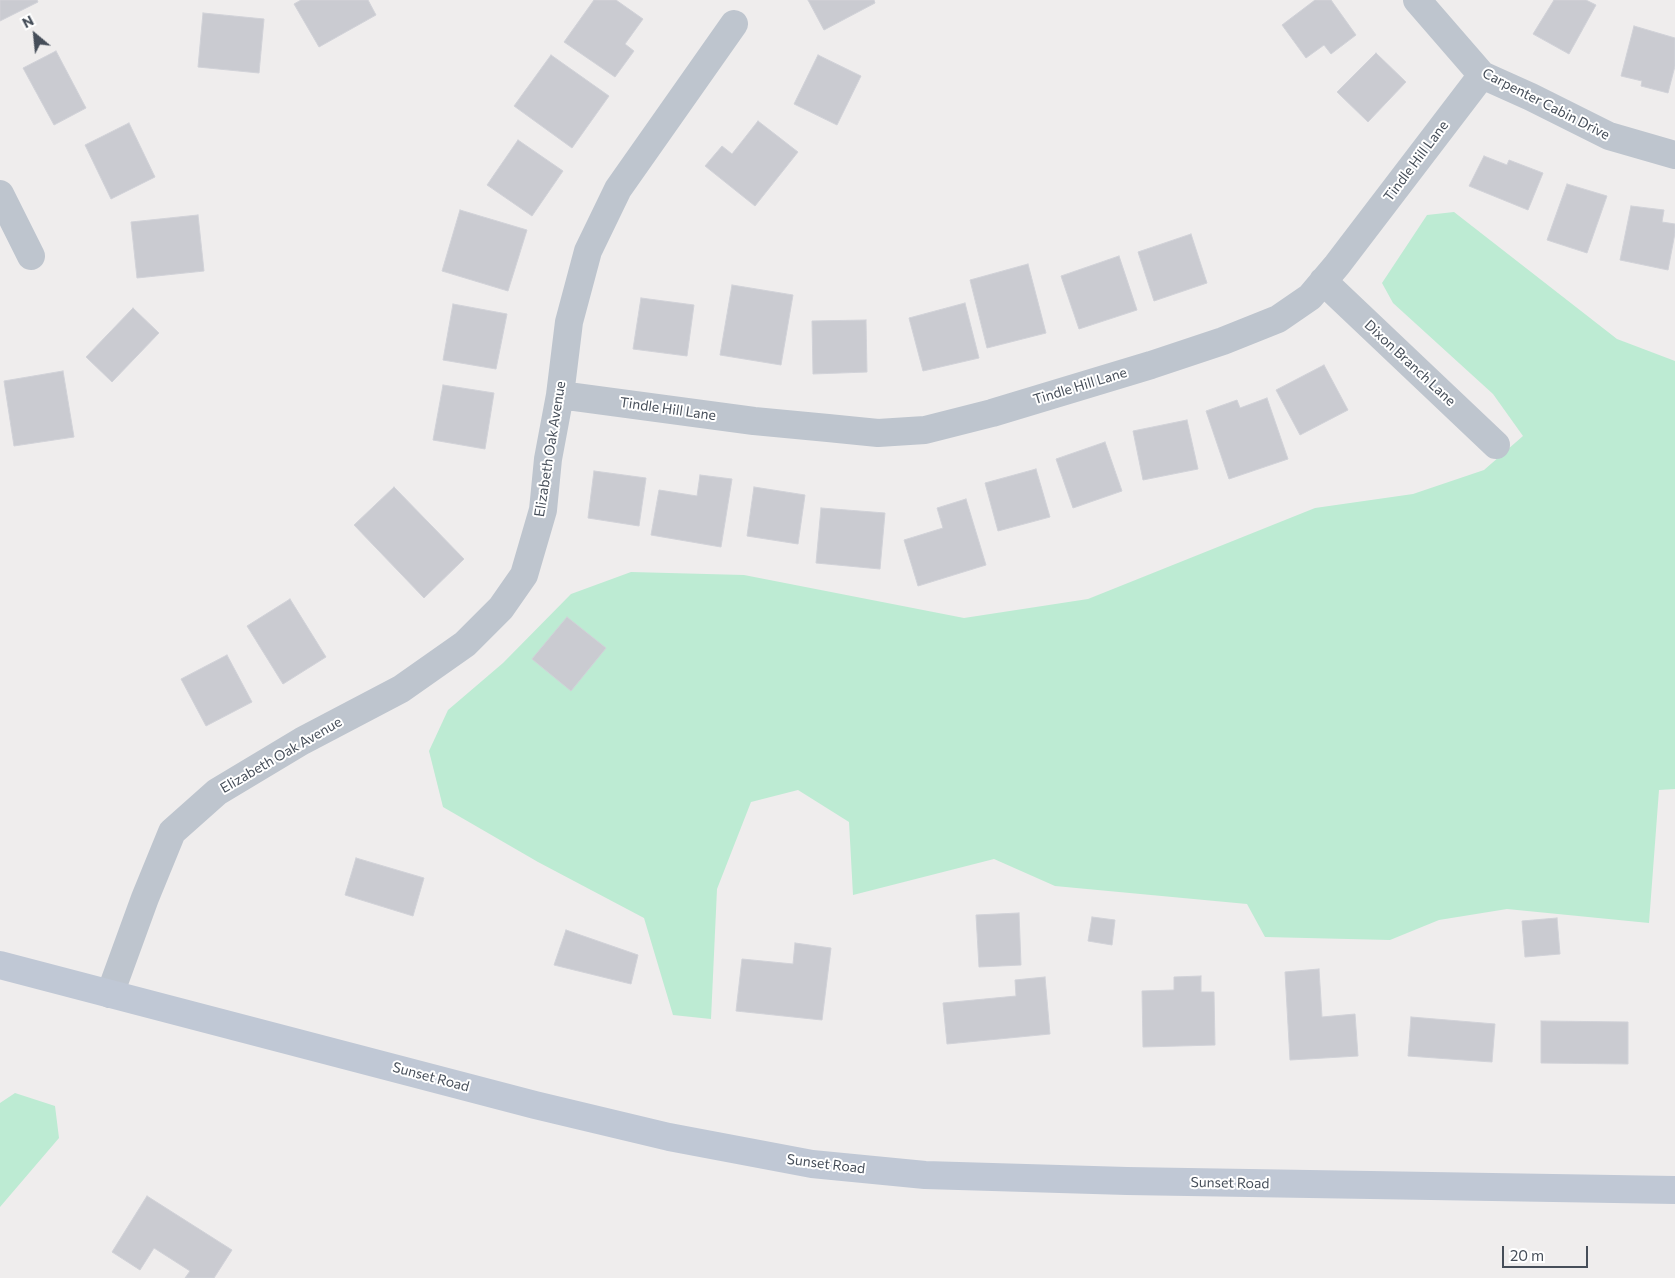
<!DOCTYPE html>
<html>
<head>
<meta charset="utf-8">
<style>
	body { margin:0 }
	#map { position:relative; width:1675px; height:1278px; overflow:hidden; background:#efeded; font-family:Commissioner,sans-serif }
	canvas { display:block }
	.north { position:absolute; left:10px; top:10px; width:50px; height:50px; -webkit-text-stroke:4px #fff; paint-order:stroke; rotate:332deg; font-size:14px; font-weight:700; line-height:20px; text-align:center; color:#464e59 }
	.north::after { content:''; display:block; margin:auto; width:18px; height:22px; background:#464e59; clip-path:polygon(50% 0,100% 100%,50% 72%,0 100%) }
	.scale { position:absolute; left:1502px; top:1246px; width:86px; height:22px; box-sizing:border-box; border:2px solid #464e59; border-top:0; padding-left:6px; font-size:15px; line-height:18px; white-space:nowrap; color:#464e59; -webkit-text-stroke:4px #fff; paint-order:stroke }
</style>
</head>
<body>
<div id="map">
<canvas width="1675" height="1278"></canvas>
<div class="north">N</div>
<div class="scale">20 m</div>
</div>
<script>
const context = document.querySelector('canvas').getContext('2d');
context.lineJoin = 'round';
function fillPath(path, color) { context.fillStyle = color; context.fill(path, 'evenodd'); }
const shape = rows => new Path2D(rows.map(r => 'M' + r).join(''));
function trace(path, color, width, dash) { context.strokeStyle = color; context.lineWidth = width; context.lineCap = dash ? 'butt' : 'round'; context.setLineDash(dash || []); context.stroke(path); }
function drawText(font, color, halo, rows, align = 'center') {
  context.font = font + ' Commissioner,sans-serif'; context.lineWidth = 4; context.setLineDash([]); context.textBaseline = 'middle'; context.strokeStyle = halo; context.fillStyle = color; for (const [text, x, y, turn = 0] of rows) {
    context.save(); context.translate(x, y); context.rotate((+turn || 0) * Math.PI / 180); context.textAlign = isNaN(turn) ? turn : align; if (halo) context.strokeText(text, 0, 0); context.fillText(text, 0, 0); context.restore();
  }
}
const green = shape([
	[1454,212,1617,339,1675,361,1675,789,1659,790,1649,923,1507,909,1439,920,1390,940,1265,937,1247,904,1055,886,994,859,853,895,849,822,798,790,751,802,717,889,711,1019,673,1015,644,918,538,862,443,807,429,751,448,710,503,663,571,594,631,572,744,575,964,618,1088,599,1315,508,1413,494,1484,470,1523,436,1493,394,1393,303,1382,283,1427,215],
	[15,1093,55,1106,59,1138,0,1207,0,1103]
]);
const building = shape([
	[0,0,37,0,38,2,0,21,0,0],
	[301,0,368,0,376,15,319,47,294,4,301,0],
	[594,0,616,0,643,19,625,44,634,51,615,77,564,42,594,0],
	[808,0,874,0,875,3,824,30,808,0],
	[1315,0,1331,0,1356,35,1331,54,1324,45,1306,58,1282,25,1315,0],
	[1554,0,1586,0,1596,5,1569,54,1533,34,1554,0],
	[203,13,264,19,259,73,198,67,203,13],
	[1634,26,1675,38,1675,66,1668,93,1641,86,1642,81,1621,76,1634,26],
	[56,51,86,108,54,125,23,68,56,51],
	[1376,53,1406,82,1368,122,1337,92,1376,53],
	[551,55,609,96,572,148,514,106,551,55],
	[818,55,861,76,837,125,794,104,818,55],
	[758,121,798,152,755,206,705,166,722,146,732,154,758,121],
	[129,123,155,177,111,199,85,145,129,123],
	[518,140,563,171,532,216,487,185,518,140],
	[1484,156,1507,165,1509,160,1543,173,1528,210,1469,186,1484,156],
	[1567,184,1607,196,1587,253,1547,240,1567,184],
	[1631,206,1664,210,1662,222,1675,224,1675,233,1668,270,1620,260,1631,206],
	[460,210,527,230,508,291,442,271,460,210],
	[198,215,204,271,137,278,131,222,198,215],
	[1191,234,1207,283,1154,301,1138,252,1191,234],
	[1119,256,1137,310,1079,329,1061,276,1119,256],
	[1028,264,1046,333,987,348,970,280,1028,264],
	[732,285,793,295,781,365,720,355,732,285],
	[641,298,694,305,687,356,633,349,641,298],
	[965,303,979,358,923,371,909,318,965,303],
	[453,304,507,314,496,369,443,360,453,304],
	[133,308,159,333,112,382,86,357,133,308],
	[866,320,867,372,813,374,812,321,866,320],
	[1324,365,1348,410,1300,435,1276,390,1324,365],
	[63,371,74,437,14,446,4,381,63,371],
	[443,385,494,393,485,449,433,440,443,385],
	[1267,398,1288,459,1229,479,1206,411,1237,400,1240,408,1267,398],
	[1187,420,1198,469,1143,480,1133,431,1187,420],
	[1105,442,1122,491,1073,508,1056,459,1105,442],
	[1036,469,1050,517,998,531,985,483,1036,469],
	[594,471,646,478,639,526,588,518,594,471],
	[700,475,732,479,721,547,651,535,659,490,697,496,700,475],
	[394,487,464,559,424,598,354,525,394,487],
	[754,487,805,495,798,544,747,536,754,487],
	[966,499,986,565,918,586,904,540,943,528,937,508,966,499],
	[821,508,885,513,880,569,816,563,821,508],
	[290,599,326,657,283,684,247,626,290,599],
	[567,617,606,648,571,691,532,659,567,617],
	[227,655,252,702,206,726,181,679,227,655],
	[356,858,424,878,413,916,345,895,356,858],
	[1019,913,1021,965,979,967,976,915,1019,913],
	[1092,917,1115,920,1112,945,1088,941,1092,917],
	[1557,918,1560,954,1525,957,1522,921,1557,918],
	[566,930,638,955,631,984,554,965,566,930],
	[795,943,831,948,822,1020,736,1011,742,959,793,964,795,943],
	[1319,969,1322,1017,1355,1014,1358,1056,1290,1060,1285,972,1319,969],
	[1201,976,1201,992,1214,992,1215,1045,1143,1047,1142,991,1174,990,1174,977,1201,976],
	[1045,977,1050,1034,947,1044,943,1003,1016,996,1015,980,1045,977],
	[1411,1017,1495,1024,1492,1062,1408,1056,1411,1017],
	[1541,1021,1628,1022,1628,1064,1541,1063,1541,1021],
	[147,1196,232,1250,214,1278,185,1278,190,1271,154,1248,140,1270,112,1252,147,1196]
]);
const minor = shape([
	[1417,0,1482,75,1531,97,1609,136,1675,155],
	[0,194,31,256],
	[1323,281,1496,445],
	[560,395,754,421,828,428,878,433,925,430,992,413,1151,365,1223,341,1278,319,1310,297,1337,265,1482,75],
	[110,994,145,898,172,832,217,792,302,741,401,689,465,644,501,608,524,575,543,510,548,459,560,395,569,322,588,251,618,189,734,24]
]);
const secondary = shape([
	[0,965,535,1105,669,1137,812,1164,925,1175,1127,1181,1675,1190]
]);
const streetNames = [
	["Carpenter Cabin Drive",1546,104,27],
	["Tindle Hill Lane",1416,161,-53],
	["Dixon Branch Lane",1410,363,43],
	["Tindle Hill Lane",1080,386,-17],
	["Tindle Hill Lane",668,409,8],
	["Elizabeth Oak Avenue",550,449,-81],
	["Elizabeth Oak Avenue",281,755,-30],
	["Sunset Road",431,1077,15],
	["Sunset Road",826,1164,7],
	["Sunset Road",1230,1183,1]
];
fillPath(green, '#bdebd3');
fillPath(building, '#cacbd1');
trace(building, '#d1d2d8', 1);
trace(minor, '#bec5ce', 28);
trace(secondary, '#c0c8d5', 28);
drawText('14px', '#464e59', '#fff', streetNames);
</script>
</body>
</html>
